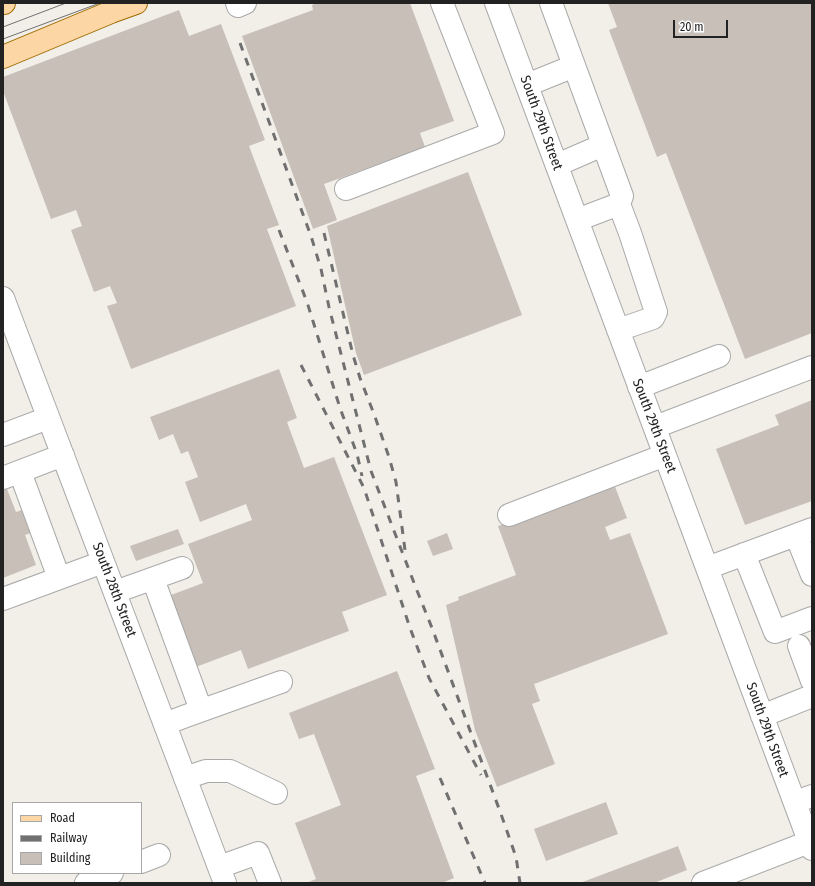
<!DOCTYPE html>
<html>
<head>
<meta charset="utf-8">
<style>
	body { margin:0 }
	#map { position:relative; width:815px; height:886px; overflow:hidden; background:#f2efe9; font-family:"Fira Sans Condensed",sans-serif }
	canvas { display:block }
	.frame { position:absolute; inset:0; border:4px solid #222; pointer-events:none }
	.legend { position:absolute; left:12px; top:802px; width:130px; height:72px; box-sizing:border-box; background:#fff; border:1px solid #a7a7a7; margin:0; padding:5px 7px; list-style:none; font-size:12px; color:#222 }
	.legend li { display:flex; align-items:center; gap:8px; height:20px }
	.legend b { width:20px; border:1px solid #a7a7a7 }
	.scale { position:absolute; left:673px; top:20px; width:55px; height:18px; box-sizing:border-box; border:2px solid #222; border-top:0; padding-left:5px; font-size:12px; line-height:14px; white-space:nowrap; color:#222; -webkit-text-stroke:3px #fff; paint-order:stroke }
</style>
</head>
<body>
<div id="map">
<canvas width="815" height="886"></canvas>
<div class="frame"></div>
<ul class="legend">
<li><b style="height:5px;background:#fcd6a4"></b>Road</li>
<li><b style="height:5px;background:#707070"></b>Railway</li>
<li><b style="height:11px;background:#c7bfb8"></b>Building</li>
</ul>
<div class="scale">20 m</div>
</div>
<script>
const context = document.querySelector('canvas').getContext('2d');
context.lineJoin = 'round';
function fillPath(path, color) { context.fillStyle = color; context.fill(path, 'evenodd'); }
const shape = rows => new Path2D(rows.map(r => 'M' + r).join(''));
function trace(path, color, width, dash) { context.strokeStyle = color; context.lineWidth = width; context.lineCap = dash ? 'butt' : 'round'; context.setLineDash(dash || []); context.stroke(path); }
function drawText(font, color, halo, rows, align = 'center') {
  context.font = font + ' "Fira Sans Condensed",sans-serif'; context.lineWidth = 3; context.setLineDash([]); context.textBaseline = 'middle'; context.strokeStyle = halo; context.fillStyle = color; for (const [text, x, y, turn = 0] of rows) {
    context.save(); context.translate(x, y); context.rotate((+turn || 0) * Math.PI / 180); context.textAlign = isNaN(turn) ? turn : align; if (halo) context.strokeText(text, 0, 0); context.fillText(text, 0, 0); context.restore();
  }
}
const building = shape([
	[317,3,410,3,454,121,420,133,425,147,324,184,337,220,313,229,242,36,313,10,312,5],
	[608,3,812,3,812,333,745,359,666,153,657,157,609,30,617,27],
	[179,10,189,36,221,24,265,140,249,146,279,225,267,229,296,306,131,369,107,306,117,303,110,286,94,292,71,230,82,226,76,210,51,219,3,91,3,77],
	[468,172,522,315,364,375,356,353,327,226],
	[279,369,297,418,287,422,304,468,334,457,387,595,342,612,349,631,248,669,241,650,193,668,170,609,175,607,171,595,203,583,188,544,252,520,246,504,200,522,185,482,198,477,188,451,181,454,173,434,159,440,150,417],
	[812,400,812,501,745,525,716,449,779,425,775,415],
	[5,484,16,512,22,510,31,533,25,535,36,565,3,578,3,485],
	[614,484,627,518,605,527,610,540,630,533,668,634,534,684,540,701,532,704,555,764,497,787,475,730,446,605,459,600,458,597,516,575,498,526],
	[178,529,184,544,136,561,130,546],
	[447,533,453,549,433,556,427,541],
	[397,671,435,769,416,776,454,878,442,883,306,883,316,879,295,823,341,805,314,734,299,739,289,713],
	[606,802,618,834,546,861,534,829],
	[678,846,687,870,654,883,580,883]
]);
const minor = shape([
	[237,3,238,6,245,3],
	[496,3,812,849],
	[551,3,622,196,619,204,577,220],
	[527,85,574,66],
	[557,165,603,145],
	[346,189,493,133,442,3],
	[3,298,225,883],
	[618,330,653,318,656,312,630,233,619,204],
	[639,387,719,356],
	[655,427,812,367],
	[3,435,48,418],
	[20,472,59,578],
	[3,478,63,455],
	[509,515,665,455],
	[796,535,812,575],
	[744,554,775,632,812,618],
	[707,568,812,529],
	[153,579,201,710],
	[115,592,182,568],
	[3,599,103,562],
	[799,646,812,681],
	[762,716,812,696],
	[165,724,186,716,281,682],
	[185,778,206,771,230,771,276,793],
	[795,802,812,796],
	[141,862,159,855],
	[219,867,258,853,270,883],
	[86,883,112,873],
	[703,883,809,842]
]);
const major = shape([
	[3,3,4,3],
	[3,57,111,12,136,3]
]);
const tram = shape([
	[3,27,66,3],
	[3,39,100,3]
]);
const rail = shape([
	[240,43,311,236,321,269,329,307,371,471,416,588,432,628,501,814,516,857,520,883],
	[279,230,307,302,340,408,357,454,362,476],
	[324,233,353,355,360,378,374,414,389,457,396,482,405,550],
	[301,365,364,488,410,628,429,678,481,775],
	[440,778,485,883]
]);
const streetNames = [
	["South 29th Street",541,123,70],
	["South 29th Street",654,426,69],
	["South 28th Street",114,590,69],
	["South 29th Street",767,730,70]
];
fillPath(building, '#c7bfb8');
trace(minor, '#a9a9a9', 24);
trace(major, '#a06b00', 24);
trace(minor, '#fff', 22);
trace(major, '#fcd6a4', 22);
trace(tram, '#707070', 1);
trace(rail, '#707070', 3, [8, 8]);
drawText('14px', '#222', '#fff', streetNames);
</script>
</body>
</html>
